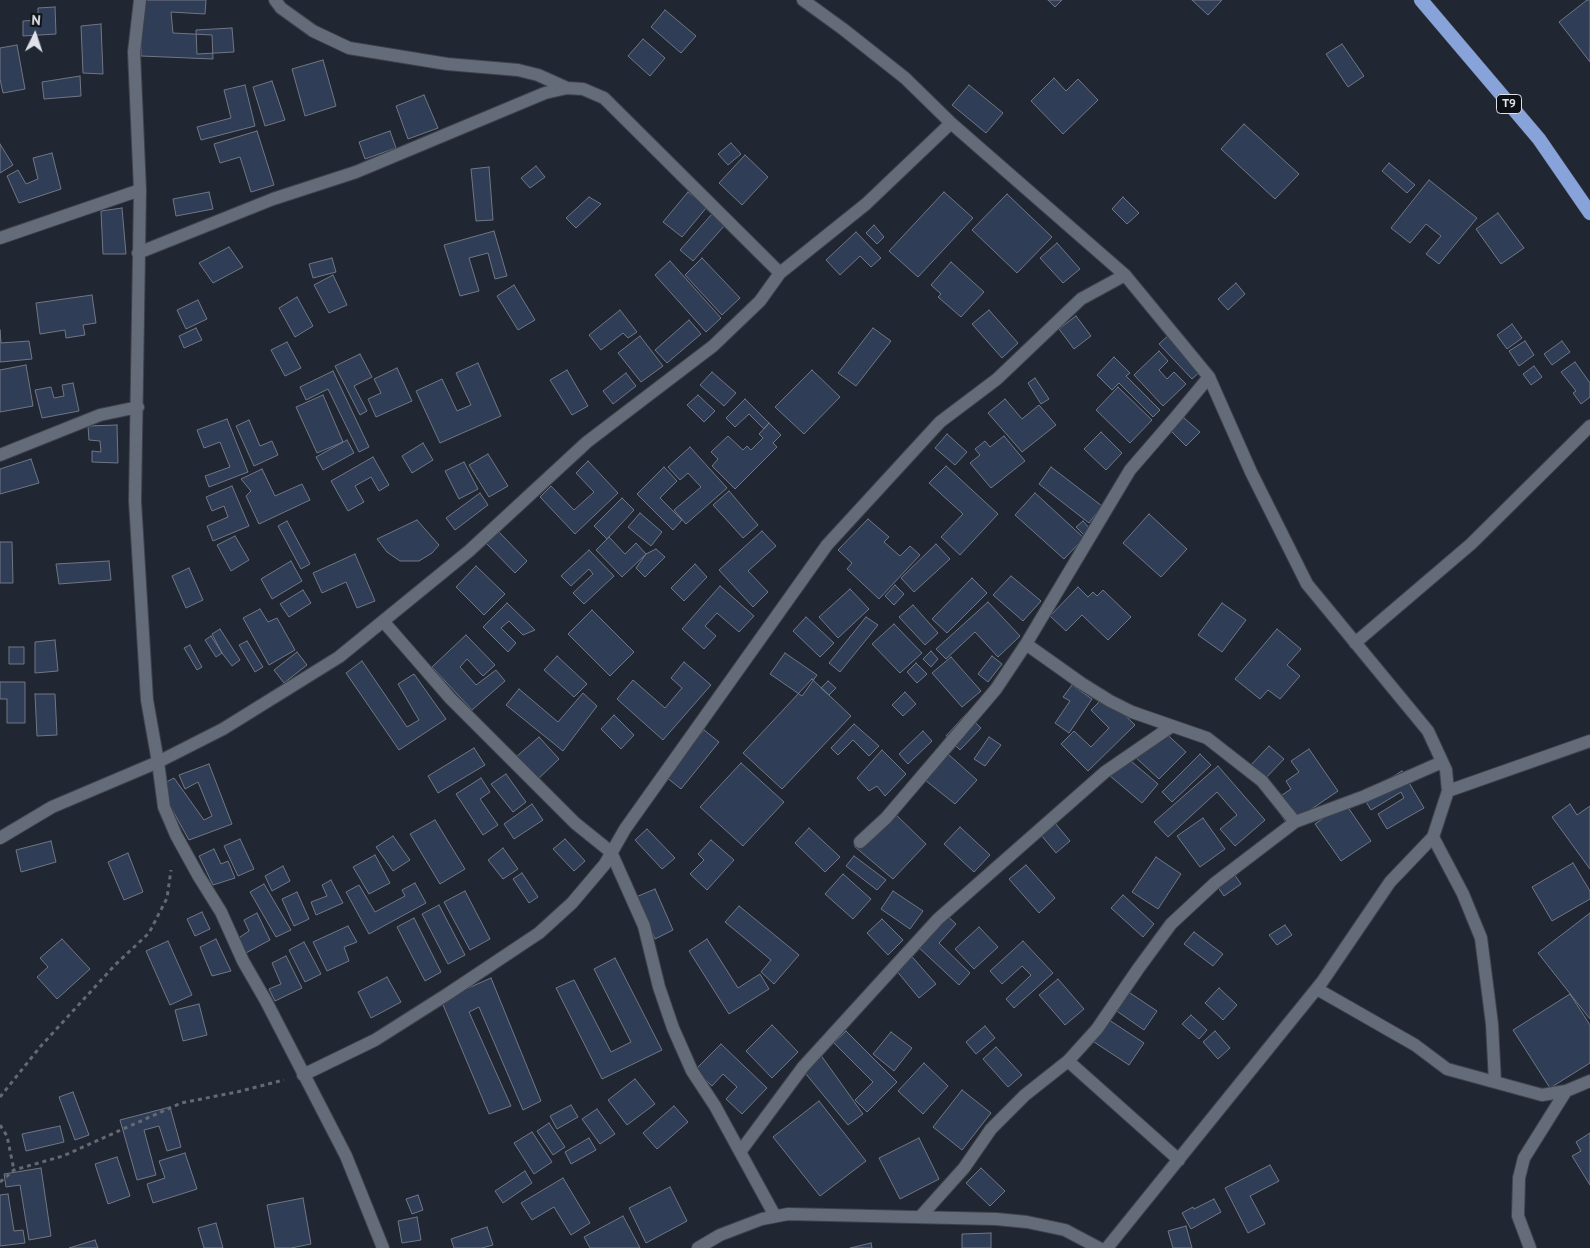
<!DOCTYPE html>
<html>
<head>
<meta charset="utf-8">
<style>
	body { margin:0 }
	#map { position:relative; width:1590px; height:1248px; overflow:hidden; background:#212732; font-family:"PT Sans",sans-serif }
	canvas { display:block }
	.north { position:absolute; left:10px; top:10px; width:50px; height:50px; -webkit-text-stroke:4px #0d1015; paint-order:stroke; rotate:4deg; font-size:14px; font-weight:700; line-height:20px; text-align:center; color:#dfe2ea }
	.north::after { content:''; display:block; margin:auto; width:18px; height:22px; background:#dfe2ea; clip-path:polygon(50% 0,100% 100%,50% 72%,0 100%) }
</style>
</head>
<body>
<div id="map">
<canvas width="1590" height="1248"></canvas>
<div class="north">N</div>
</div>
<script>
const context = document.querySelector('canvas').getContext('2d');
context.lineJoin = 'round';
function fillPath(path, color) { context.fillStyle = color; context.fill(path, 'evenodd'); }
const shape = rows => new Path2D(rows.map(r => 'M' + r).join(''));
function trace(path, color, width, dash) { context.strokeStyle = color; context.lineWidth = width; context.lineCap = dash ? 'butt' : 'round'; context.setLineDash(dash || []); context.stroke(path); }
function drawText(font, color, halo, rows, align = 'center') {
  context.font = font + ' "PT Sans",sans-serif'; context.lineWidth = 4; context.setLineDash([]); context.textBaseline = 'middle'; context.strokeStyle = halo; context.fillStyle = color; for (const [text, x, y, turn = 0] of rows) {
    context.save(); context.translate(x, y); context.rotate((+turn || 0) * Math.PI / 180); context.textAlign = isNaN(turn) ? turn : align; if (halo) context.strokeText(text, 0, 0); context.fillText(text, 0, 0); context.restore();
  }
}
const building = shape([
	[141,0,206,0,205,14,171,12,173,33,212,35,213,59,141,56,141,0],
	[1048,0,1062,0,1055,7,1048,0],
	[1192,0,1222,0,1208,15,1192,0],
	[1587,0,1590,0,1590,62,1559,22,1587,0],
	[55,7,56,34,23,36,23,21,38,20,38,8,55,7],
	[665,10,696,36,681,53,651,27,665,10],
	[101,24,103,74,83,73,81,26,101,24],
	[232,28,234,52,197,54,196,30,232,28],
	[643,39,665,58,650,76,628,56,643,39],
	[1342,44,1364,76,1348,87,1326,54,1342,44],
	[17,45,25,89,3,93,0,79,0,48,17,45],
	[323,60,336,106,305,116,292,69,323,60],
	[80,76,81,96,44,99,42,82,80,76],
	[1054,78,1066,91,1078,79,1098,100,1063,134,1031,101,1054,78],
	[272,81,285,120,265,126,253,87,272,81],
	[245,85,255,126,201,140,197,127,231,118,224,90,245,85],
	[969,85,1003,113,986,133,952,105,969,85],
	[424,95,438,128,408,139,396,106,424,95],
	[1244,124,1299,174,1275,199,1221,149,1244,124],
	[257,131,274,185,251,192,240,157,220,163,214,144,257,131],
	[390,131,396,148,365,159,359,142,390,131],
	[731,143,741,154,728,165,718,154,731,143],
	[0,144,13,165,0,173,0,144],
	[52,153,61,189,19,203,7,176,18,170,26,184,38,179,33,158,52,153],
	[745,155,768,177,742,205,719,183,745,155],
	[1389,163,1415,185,1407,193,1382,171,1389,163],
	[536,166,545,177,530,188,521,178,536,166],
	[489,167,493,220,476,221,471,169,489,167],
	[1429,180,1477,218,1439,264,1426,254,1441,236,1426,224,1410,243,1391,228,1429,180],
	[209,192,213,209,176,216,173,199,209,192],
	[688,192,707,207,682,237,663,222,688,192],
	[944,192,973,218,918,277,889,251,944,192],
	[1007,194,1052,237,1017,273,972,230,1007,194],
	[589,197,601,204,576,228,566,218,589,197],
	[1123,197,1139,213,1127,224,1112,209,1123,197],
	[122,208,126,254,103,254,101,211,122,208],
	[1498,213,1524,248,1501,264,1476,229,1498,213],
	[712,214,725,225,693,261,680,250,712,214],
	[874,225,884,237,877,244,866,233,874,225],
	[494,231,507,276,495,279,488,253,469,258,479,291,460,296,444,245,494,231],
	[856,232,881,258,871,267,860,256,840,275,826,260,856,232],
	[1057,243,1080,269,1063,283,1040,258,1057,243],
	[229,247,243,267,213,283,199,263,229,247],
	[332,258,336,272,313,278,309,264,332,258],
	[702,258,740,298,722,315,685,275,702,258],
	[670,261,721,318,706,332,655,275,670,261],
	[951,262,984,292,961,317,938,297,941,294,931,285,951,262],
	[333,275,347,305,329,313,314,285,333,275],
	[1236,283,1245,294,1228,310,1218,299,1236,283],
	[514,285,535,320,518,330,497,296,514,285],
	[92,295,96,323,83,325,85,335,66,338,65,330,40,334,36,303,92,295],
	[297,297,313,326,295,337,279,308,297,297],
	[198,300,207,319,186,329,177,310,198,300],
	[620,310,637,332,628,338,623,333,601,350,589,335,620,310],
	[989,310,1018,343,1002,358,972,324,989,310],
	[1076,316,1091,336,1074,349,1059,329,1076,316],
	[689,320,701,334,667,363,655,350,689,320],
	[1512,324,1522,338,1507,349,1497,335,1512,324],
	[196,328,202,340,184,348,179,336,196,328],
	[873,328,891,341,856,386,838,373,873,328],
	[0,330,1,343,29,341,32,359,0,362,0,330],
	[1173,331,1206,366,1192,379,1159,344,1173,331],
	[640,336,663,366,641,382,618,353,640,336],
	[1525,341,1534,355,1519,366,1509,351,1525,341],
	[1562,341,1570,352,1552,365,1544,354,1562,341],
	[287,342,301,368,285,376,271,350,287,342],
	[1159,351,1168,361,1159,370,1167,379,1174,372,1186,384,1163,406,1134,375,1159,351],
	[360,354,372,377,354,386,367,411,360,415,335,366,360,354],
	[1114,357,1130,373,1126,376,1160,410,1153,417,1119,383,1112,390,1097,375,1114,357],
	[1575,362,1590,383,1590,397,1581,404,1573,393,1576,391,1561,372,1575,362],
	[478,363,501,416,440,443,416,391,442,379,457,411,471,405,456,373,478,363],
	[26,365,33,406,0,412,0,370,26,365],
	[1534,366,1542,377,1531,385,1523,374,1534,366],
	[397,368,412,401,376,417,368,399,381,393,374,379,397,368],
	[567,370,588,406,572,415,550,380,567,370],
	[812,370,840,397,804,434,775,407,812,370],
	[333,371,369,447,359,452,328,389,306,400,300,387,333,371],
	[712,372,736,393,724,406,700,385,712,372],
	[626,373,636,386,613,404,603,391,626,373],
	[1035,378,1049,399,1041,404,1028,383,1035,378],
	[73,383,79,411,42,418,35,390,51,387,54,398,64,396,62,385,73,383],
	[1118,387,1152,420,1130,443,1096,410,1118,387],
	[323,395,343,442,317,453,296,407,323,395],
	[698,395,715,411,704,422,687,405,698,395],
	[745,399,769,423,764,429,749,414,735,427,726,418,745,399],
	[1005,399,1022,419,1039,405,1056,425,1022,452,988,413,1005,399],
	[1184,418,1200,432,1186,446,1171,431,1184,418],
	[227,419,248,472,209,487,205,476,230,467,220,442,204,448,197,430,227,419],
	[249,420,260,446,272,441,278,455,254,466,236,426,249,420],
	[769,423,781,435,773,443,777,447,735,489,712,466,718,459,711,452,728,436,743,450,747,446,751,450,763,438,759,434,769,423],
	[117,425,118,463,92,462,92,451,101,452,100,441,89,440,88,426,117,425],
	[1101,432,1122,453,1106,470,1084,449,1101,432],
	[947,434,967,452,955,465,935,448,947,434],
	[1004,436,1025,461,991,488,970,463,980,455,975,449,985,441,990,447,1004,436],
	[347,440,354,453,323,470,316,457,347,440],
	[423,443,433,460,412,473,402,456,423,443],
	[690,447,727,488,686,524,674,510,701,487,688,473,680,480,668,467,690,447],
	[488,454,508,486,489,497,469,465,488,454],
	[373,457,389,485,379,491,371,477,355,486,364,502,348,511,331,481,373,457],
	[31,459,39,483,0,494,0,469,31,459],
	[588,461,618,493,575,534,540,497,551,486,574,510,594,492,576,473,588,461],
	[464,462,478,489,459,499,445,471,464,462],
	[946,466,998,514,960,555,941,537,963,514,929,483,946,466],
	[664,467,677,481,660,498,682,520,673,530,637,494,664,467],
	[1051,467,1102,506,1089,523,1039,484,1051,467],
	[262,469,275,496,302,484,310,500,259,524,246,496,251,491,241,479,262,469],
	[232,486,249,526,213,541,207,526,228,517,224,506,212,511,206,497,232,486],
	[729,491,758,525,743,538,713,505,729,491],
	[480,493,488,505,455,530,446,518,480,493],
	[1035,493,1084,538,1064,559,1015,515,1035,493],
	[622,498,634,510,607,539,594,526,622,498],
	[640,513,662,532,651,546,628,527,640,513],
	[1149,514,1187,549,1161,577,1123,543,1149,514],
	[868,519,889,537,884,542,900,556,910,546,920,555,879,599,847,569,852,563,838,550,868,519],
	[417,520,439,545,432,553,419,561,400,561,387,552,377,539,417,520],
	[287,521,310,564,301,569,278,526,287,521],
	[1083,521,1091,530,1085,536,1076,527,1083,521],
	[498,531,527,561,515,573,486,543,498,531],
	[762,531,776,546,748,571,768,592,753,607,719,570,762,531],
	[235,536,249,560,231,571,217,545,235,536],
	[609,537,625,554,636,543,646,554,622,577,596,550,609,537],
	[0,542,12,542,13,583,0,583,0,542],
	[936,544,950,559,914,592,901,578,936,544],
	[656,549,665,557,645,577,636,568,646,554,656,549],
	[589,550,614,576,584,604,573,593,593,574,589,569,571,586,561,576,589,550],
	[355,554,375,601,357,608,346,582,322,593,313,573,355,554],
	[109,561,111,580,59,584,56,564,109,561],
	[291,561,302,581,272,599,261,579,291,561],
	[695,564,707,577,684,601,671,588,695,564],
	[476,566,505,594,484,615,456,587,476,566],
	[189,568,203,600,186,608,172,576,189,568],
	[1011,576,1041,601,1023,621,993,595,1011,576],
	[972,578,987,593,947,633,932,619,972,578],
	[895,585,904,594,894,605,885,596,895,585],
	[720,586,754,616,739,632,717,613,705,626,716,636,704,649,682,629,720,586],
	[1078,587,1088,597,1093,592,1097,596,1103,590,1131,617,1108,640,1082,615,1066,631,1050,616,1078,587],
	[850,589,869,609,838,638,819,617,850,589],
	[303,590,311,603,289,617,280,604,303,590],
	[988,602,1020,636,998,657,975,632,946,659,936,649,988,602],
	[507,603,535,630,523,635,509,621,501,628,516,643,508,652,483,627,507,603],
	[1222,603,1246,620,1222,652,1198,635,1222,603],
	[913,605,938,633,925,645,899,617,913,605],
	[260,609,268,622,277,618,295,650,269,665,243,618,260,609],
	[592,610,634,652,610,676,568,634,592,610],
	[806,617,834,643,820,657,793,631,806,617],
	[866,617,878,625,840,672,829,663,866,617],
	[894,624,922,653,900,673,872,644,894,624],
	[220,629,240,660,232,666,222,653,212,634,220,629],
	[1277,629,1301,649,1287,665,1300,676,1280,699,1268,690,1260,699,1235,679,1277,629],
	[466,635,495,665,483,676,467,659,460,667,476,685,496,670,505,681,472,710,432,667,466,635],
	[211,636,222,653,216,657,205,640,211,636],
	[55,640,58,671,35,673,35,642,55,640],
	[247,641,263,667,255,672,239,645,247,641],
	[190,645,202,667,197,670,184,648,190,645],
	[9,647,24,647,24,664,9,664,9,647],
	[931,651,938,659,931,667,923,659,931,651],
	[297,652,307,665,284,683,274,670,297,652],
	[785,653,817,675,802,696,770,674,785,653],
	[557,656,587,684,574,697,544,670,557,656],
	[992,656,1002,664,988,682,978,674,992,656],
	[951,657,981,691,962,707,932,673,951,657],
	[362,661,407,727,419,720,398,684,414,674,446,719,399,750,346,673,362,661],
	[684,662,711,685,663,740,617,699,633,680,665,708,682,688,671,678,684,662],
	[916,663,927,674,917,683,907,672,916,663],
	[812,679,851,716,782,789,743,753,812,679],
	[828,681,836,688,829,695,821,688,828,681],
	[0,682,25,682,25,723,7,723,7,699,0,699,0,682],
	[1072,685,1092,699,1069,733,1055,723,1070,701,1063,697,1072,685],
	[519,689,558,722,583,693,597,706,563,751,506,705,519,689],
	[905,692,916,704,903,716,892,705,905,692],
	[35,694,55,694,57,735,37,736,35,694],
	[1105,696,1135,725,1088,771,1061,744,1074,731,1091,747,1109,728,1091,710,1105,696],
	[966,714,981,728,960,750,946,736,966,714],
	[614,715,634,735,621,749,601,729,614,715],
	[854,724,879,746,869,756,853,740,838,755,831,748,854,724],
	[1159,727,1186,752,1159,779,1133,755,1159,727],
	[704,730,719,742,681,789,666,777,704,730],
	[923,731,932,741,908,764,899,754,923,731],
	[539,737,559,759,537,780,516,757,539,737],
	[989,737,1001,745,985,766,974,759,989,737],
	[1269,746,1284,759,1261,783,1247,769,1269,746],
	[474,748,485,765,438,793,428,776,474,748],
	[1309,749,1338,791,1288,825,1272,802,1291,789,1286,781,1299,772,1291,761,1309,749],
	[882,750,906,774,885,796,877,786,869,791,857,778,882,750],
	[948,754,977,780,955,804,925,780,948,754],
	[1200,754,1211,765,1172,802,1162,792,1200,754],
	[1125,756,1158,784,1142,803,1109,775,1125,756],
	[741,763,784,802,743,846,700,807,741,763],
	[209,764,232,824,189,840,159,786,174,778,204,820,212,816,198,782,185,789,179,775,209,764],
	[1218,766,1265,820,1235,846,1220,829,1237,815,1217,792,1168,837,1154,822,1218,766],
	[1402,771,1424,808,1387,829,1378,814,1404,798,1401,792,1371,810,1362,795,1402,771],
	[506,774,526,802,513,812,491,784,506,774],
	[481,778,490,792,480,799,498,825,483,835,456,794,481,778],
	[1345,803,1371,841,1341,861,1315,824,1345,803],
	[532,804,543,820,514,839,504,824,532,804],
	[1570,804,1577,815,1590,806,1590,869,1552,817,1570,804],
	[889,808,926,844,893,879,854,846,889,808],
	[1203,818,1225,849,1200,867,1177,836,1203,818],
	[435,820,465,869,440,884,410,834,435,820],
	[1055,823,1070,841,1056,853,1041,835,1055,823],
	[960,827,990,855,974,872,944,844,960,827],
	[809,828,840,857,825,872,795,843,809,828],
	[647,829,675,858,662,869,635,840,647,829],
	[393,836,410,860,393,871,376,847,393,836],
	[240,839,254,869,238,876,224,846,240,839],
	[565,839,585,861,574,871,553,849,565,839],
	[711,840,734,860,707,890,690,874,704,860,698,854,711,840],
	[51,841,56,862,21,872,16,850,51,841],
	[503,848,518,869,503,879,488,860,503,848],
	[214,849,221,864,228,861,235,878,213,885,199,856,214,849],
	[128,853,143,892,124,900,108,862,128,853],
	[375,855,390,883,369,894,353,867,375,855],
	[854,856,886,880,877,890,846,866,854,856],
	[1156,857,1181,874,1158,909,1132,892,1156,857],
	[1573,863,1590,891,1590,899,1552,921,1532,887,1573,863],
	[1026,865,1055,898,1039,913,1009,879,1026,865],
	[283,866,290,881,272,891,265,876,283,866],
	[1232,871,1241,884,1224,896,1215,883,1232,871],
	[522,873,538,897,529,903,513,879,522,873],
	[843,874,871,899,853,919,825,894,843,874],
	[331,880,343,903,316,915,311,902,327,896,322,885,331,880],
	[415,883,426,903,369,934,346,892,359,885,375,912,405,896,402,890,415,883],
	[264,884,291,930,276,937,250,892,264,884],
	[655,889,673,930,655,939,636,897,655,889],
	[465,891,490,939,470,950,444,902,465,891],
	[893,891,923,911,910,929,881,909,893,891],
	[297,892,309,919,294,926,282,899,297,892],
	[1123,895,1154,924,1143,937,1111,908,1123,895],
	[439,905,465,955,448,964,422,914,439,905],
	[739,906,799,955,774,984,761,972,771,960,725,922,739,906],
	[202,912,210,929,195,936,187,919,202,912],
	[257,913,270,940,244,954,237,939,249,931,244,920,257,913],
	[944,913,956,924,939,943,970,973,959,985,915,944,944,913],
	[1590,913,1590,1019,1538,953,1590,913],
	[414,918,441,972,425,981,397,927,414,918],
	[882,919,903,940,888,955,867,933,882,919],
	[1285,925,1292,935,1277,945,1269,935,1285,925],
	[348,926,357,942,344,947,349,961,327,971,313,942,348,926],
	[979,927,998,947,974,969,955,949,979,927],
	[1194,932,1223,954,1213,966,1184,944,1194,932],
	[62,939,90,969,57,999,37,977,48,967,40,958,62,939],
	[216,939,231,971,212,976,200,947,216,939],
	[707,939,738,988,760,974,769,989,729,1014,689,951,707,939],
	[168,941,192,995,170,1005,146,951,168,941],
	[1023,941,1053,973,1014,1008,1006,999,1031,975,1022,966,1002,984,990,971,1023,941],
	[304,942,321,974,305,982,289,950,304,942],
	[907,951,936,984,919,998,891,964,907,951],
	[286,956,302,988,275,1001,269,989,281,984,272,963,286,956],
	[615,958,662,1050,602,1079,556,988,574,980,611,1052,631,1042,594,969,615,958],
	[387,977,401,1002,371,1018,358,992,387,977],
	[491,978,541,1101,523,1110,479,1007,469,1012,511,1106,489,1114,441,1000,491,978],
	[1058,979,1084,1009,1065,1025,1039,995,1058,979],
	[1219,988,1237,1005,1223,1020,1205,1003,1219,988],
	[1124,989,1157,1011,1144,1030,1111,1007,1124,989],
	[1570,994,1590,1025,1590,1063,1550,1088,1513,1030,1570,994],
	[199,1004,207,1035,183,1041,175,1010,199,1004],
	[1191,1015,1207,1030,1199,1039,1182,1024,1191,1015],
	[1103,1016,1144,1043,1129,1065,1088,1038,1103,1016],
	[772,1025,798,1052,772,1078,746,1051,772,1025],
	[985,1026,995,1038,976,1054,966,1042,985,1026],
	[846,1031,897,1082,867,1112,855,1100,873,1082,834,1043,846,1031],
	[1215,1031,1230,1048,1218,1059,1203,1042,1215,1031],
	[891,1032,912,1048,894,1071,873,1054,891,1032],
	[721,1044,767,1088,742,1114,726,1099,737,1087,723,1074,712,1086,695,1070,721,1044],
	[996,1047,1022,1075,1008,1087,983,1059,996,1047],
	[820,1054,863,1114,848,1125,801,1068,820,1054],
	[924,1063,948,1086,923,1114,898,1091,924,1063],
	[635,1079,655,1104,627,1125,608,1100,635,1079],
	[962,1090,991,1113,962,1150,933,1127,962,1090],
	[73,1092,89,1135,75,1140,59,1097,73,1092],
	[819,1101,866,1161,820,1196,773,1137,819,1101],
	[571,1105,578,1117,557,1129,550,1116,571,1105],
	[674,1106,688,1122,657,1149,643,1133,674,1106],
	[170,1107,181,1147,167,1151,159,1126,144,1130,156,1175,137,1180,120,1120,170,1107],
	[597,1109,615,1134,600,1144,582,1119,597,1109],
	[549,1123,565,1147,553,1155,537,1131,549,1123],
	[60,1126,64,1142,26,1151,22,1134,60,1126],
	[532,1132,552,1162,534,1174,514,1143,532,1132],
	[1590,1133,1590,1185,1572,1156,1581,1151,1576,1142,1590,1133],
	[589,1138,596,1150,571,1164,565,1152,589,1138],
	[919,1138,939,1179,900,1199,879,1158,919,1138],
	[185,1153,197,1189,153,1203,147,1184,165,1178,159,1161,185,1153],
	[117,1157,130,1196,108,1204,95,1164,117,1157],
	[1270,1165,1279,1181,1250,1196,1265,1224,1248,1233,1225,1188,1270,1165],
	[41,1168,51,1236,29,1240,20,1185,6,1187,4,1174,41,1168],
	[981,1168,1005,1191,990,1206,966,1183,981,1168],
	[525,1171,532,1183,503,1203,495,1191,525,1171],
	[563,1178,590,1223,571,1235,554,1207,532,1220,521,1203,563,1178],
	[670,1187,687,1221,646,1243,629,1208,670,1187],
	[8,1194,14,1231,23,1230,25,1243,0,1246,0,1195,8,1194],
	[418,1195,423,1210,412,1214,406,1199,418,1195],
	[303,1198,311,1244,291,1248,275,1248,267,1205,303,1198],
	[1214,1199,1221,1212,1191,1229,1182,1213,1193,1207,1194,1209,1214,1199],
	[623,1216,640,1248,590,1248,584,1237,623,1216],
	[417,1217,421,1240,402,1243,398,1221,417,1217],
	[216,1223,223,1248,204,1248,198,1228,216,1223],
	[1186,1226,1192,1248,1173,1248,1168,1231,1186,1226],
	[487,1227,493,1245,482,1248,454,1248,451,1239,487,1227],
	[991,1233,991,1248,962,1248,962,1234,991,1233],
	[95,1240,98,1248,69,1248,95,1240],
	[871,1243,872,1248,850,1248,871,1243]
]);
const path = shape([
	[0,1097,40,1047,115,965,149,933,167,898,171,870],
	[0,1125,7,1136,14,1170],
	[0,1182,14,1170,63,1156,181,1103,237,1092,284,1080]
]);
const minor = shape([
	[140,0,134,52,140,190,135,501,147,700,158,762,164,807,176,835,198,875,221,912,243,961,266,1001,346,1156,383,1248],
	[275,0,281,8,313,31,349,48,447,64,518,70,538,75,567,88],
	[803,0,843,29,905,78,951,123,1125,275,1209,377,1251,472,1307,584,1428,731,1446,770,1448,791,1433,837,1390,882,1322,982,1107,1248],
	[0,238,140,190],
	[138,253,273,199,356,172,545,93,567,88,583,89,604,98,780,273],
	[0,455,100,415,138,407],
	[383,621,450,698,575,823,611,852,644,926,659,987,673,1028,692,1071,715,1106,775,1216],
	[1355,643,1471,544,1590,426],
	[1026,644,1081,683,1110,701,1132,712,1207,738,1262,781,1295,822],
	[1448,791,1590,741],
	[1433,837,1463,894,1481,938,1492,1024,1495,1082],
	[0,838,52,807,158,762,223,729,339,657,469,551,587,442,713,346,760,301,780,273,866,204,951,123],
	[860,842,886,818,996,689,1026,644,1130,470,1175,418,1209,377],
	[1317,989,1415,1045,1447,1069,1542,1095,1566,1091,1590,1081],
	[1068,1061,1179,1160],
	[303,1075,375,1040,446,995,539,933,572,903,605,864,625,829,827,545,940,422,997,379,1081,299,1125,275],
	[740,1152,803,1067,938,919,1105,772,1172,726],
	[920,1217,964,1168,991,1129,1025,1095,1068,1061,1097,1029,1138,969,1171,924,1215,883,1295,822,1365,796,1442,762],
	[698,1248,720,1235,762,1219,788,1214,996,1219,1027,1222,1065,1230,1099,1248],
	[1530,1248,1518,1216,1519,1178,1524,1158,1566,1091]
]);
const trunk = shape([
	[1421,0,1539,139,1590,213]
]);
const shields = [
	[1509,104,25]
];
const shieldNames = [
	["T9",1509,104]
];
fillPath(building, '#303d56');
trace(building, '#707784', 1);
trace(minor, '#3e424c', 14);
trace(trunk, '#3e424c', 15);
trace(path, '#646973', 3, [4, 4]);
trace(minor, '#656c79', 12);
trace(trunk, '#88a3d9', 14);
for (const [x, y, w] of shields) { const box = new Path2D(); box.roundRect(x - w / 2, y - 9.5, w, 19, 4); context.fillStyle = '#0d1015'; context.fill(box); trace(box, '#dfe2ea', 1); }
drawText('bold 12px', '#dfe2ea', null, shieldNames);
</script>
</body>
</html>
